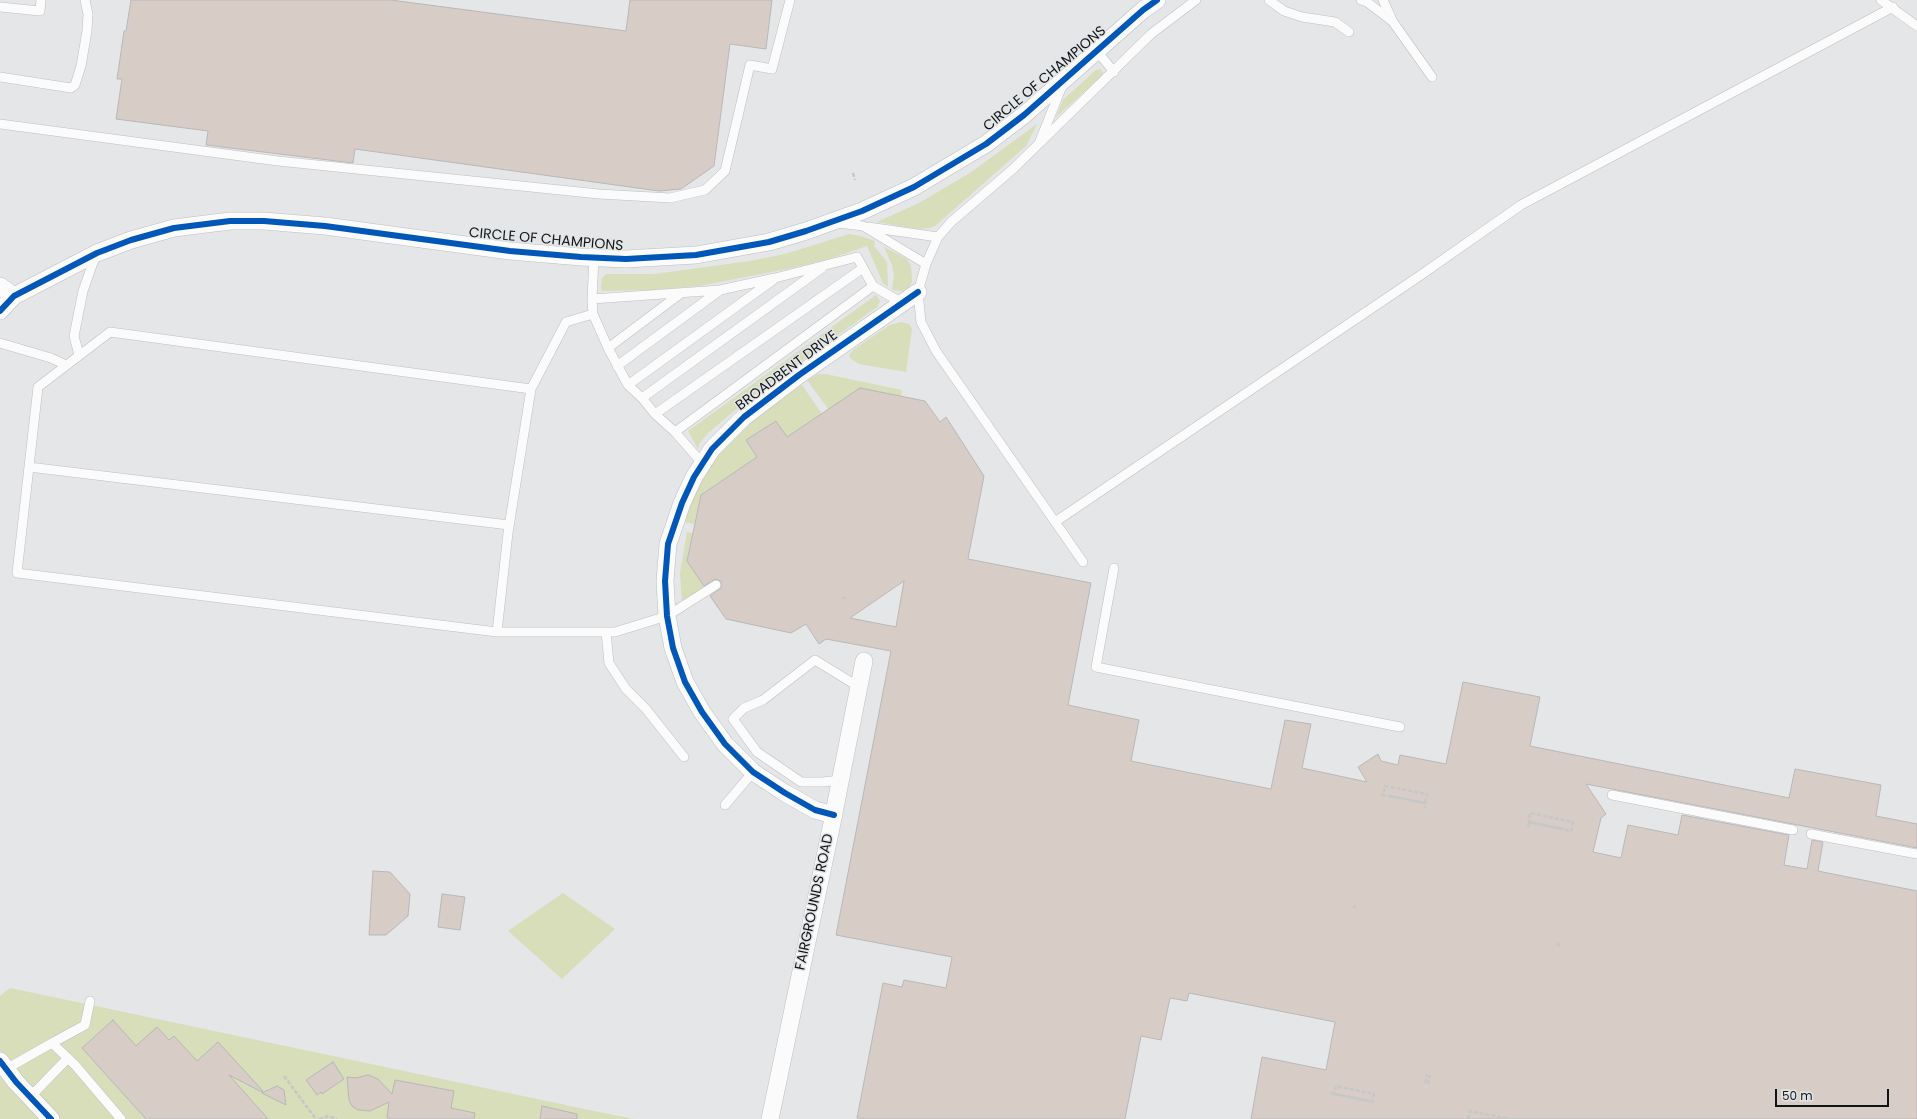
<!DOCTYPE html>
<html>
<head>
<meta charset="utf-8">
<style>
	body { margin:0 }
	#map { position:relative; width:1917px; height:1119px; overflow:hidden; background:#e4e6e8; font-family:Poppins,sans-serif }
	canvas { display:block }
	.scale { position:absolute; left:1775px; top:1089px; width:114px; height:18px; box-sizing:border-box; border:2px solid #121314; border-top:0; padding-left:5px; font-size:12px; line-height:14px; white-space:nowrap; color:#121314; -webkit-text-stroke:3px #e3e6e9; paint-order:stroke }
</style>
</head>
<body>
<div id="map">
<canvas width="1917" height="1119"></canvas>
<div class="scale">50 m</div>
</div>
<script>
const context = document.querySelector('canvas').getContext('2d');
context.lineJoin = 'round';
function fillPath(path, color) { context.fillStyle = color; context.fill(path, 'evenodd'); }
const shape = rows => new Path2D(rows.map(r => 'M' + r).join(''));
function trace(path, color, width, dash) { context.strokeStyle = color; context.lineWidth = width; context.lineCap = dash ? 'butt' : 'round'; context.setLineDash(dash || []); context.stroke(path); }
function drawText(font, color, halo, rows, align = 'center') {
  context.font = font + ' Poppins,sans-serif'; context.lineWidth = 3; context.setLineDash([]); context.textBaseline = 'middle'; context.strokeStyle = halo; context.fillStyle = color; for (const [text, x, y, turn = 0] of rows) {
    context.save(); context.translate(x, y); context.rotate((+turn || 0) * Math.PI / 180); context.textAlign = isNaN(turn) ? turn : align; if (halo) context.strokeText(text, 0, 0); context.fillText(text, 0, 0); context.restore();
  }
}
const green = shape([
	[1100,69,1103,73,1102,76,1056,117,1063,100,1096,70],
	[1037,124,1026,146,935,226,930,228,916,229,877,222,919,203,970,173],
	[849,234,860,236,875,241,874,246,887,262,888,287,883,283,867,246,829,259,787,269,699,286,652,290,602,291,601,287,602,278,607,274,655,274,750,261,785,254],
	[884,247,907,259,911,266,912,281,909,288,902,294,902,291,892,290,894,275,892,265],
	[876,295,880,301,877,307,747,400,708,433,699,444,698,449,688,431],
	[901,322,909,324,912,329,906,372,859,364,850,358,849,355,853,350,875,335,890,325],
	[818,374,825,374,902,390,901,397,829,410,807,380],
	[802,385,822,414,787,437,776,421,746,440,757,457,701,495,694,524,684,522,698,486,713,461,732,440,764,410],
	[687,532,693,533,687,561,705,588,682,602,680,573],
	[563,893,615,929,562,979,508,931],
	[10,988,594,1111,634,1119,0,1119,0,996]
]);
const building = shape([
	[131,0,391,0,626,31,630,0,772,0,766,49,730,44,714,166,681,189,659,191,355,149,353,163,206,145,208,131,116,119,122,79,117,79,122,45,124,31,126,31,131,0],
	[860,388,925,401,940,422,946,417,984,476,968,559,1091,583,1068,705,1139,720,1131,761,1271,789,1285,720,1311,724,1302,768,1367,782,1358,767,1378,754,1381,761,1398,765,1400,755,1446,764,1463,682,1540,697,1530,746,1789,798,1795,769,1881,785,1876,816,1917,824,1917,848,1586,784,1606,814,1601,818,1593,852,1621,858,1628,825,1678,835,1682,815,1789,835,1784,865,1807,869,1812,840,1823,842,1818,871,1917,891,1917,1119,1251,1119,1262,1057,1326,1070,1335,1022,1189,993,1187,1001,1170,998,1161,1040,1141,1036,1125,1119,865,1119,857,1118,883,983,902,987,904,980,946,988,952,957,836,935,891,651,826,639,819,644,806,624,791,633,726,619,710,596,721,588,721,581,715,579,704,586,687,561,701,495,757,457,746,440,776,421,787,437,860,388],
	[904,581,896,627,850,618,904,581],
	[373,871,390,872,410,894,408,916,386,935,369,935,373,871],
	[442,894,465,897,460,930,438,927,442,894],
	[113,1020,136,1046,157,1027,169,1040,174,1036,197,1061,218,1042,263,1091,262,1092,229,1075,268,1119,146,1119,82,1048,113,1020],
	[333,1062,344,1079,322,1094,321,1092,317,1095,306,1080,333,1062],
	[368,1075,378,1079,392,1094,395,1080,454,1091,451,1108,475,1113,474,1119,393,1119,387,1118,389,1102,370,1111,358,1110,352,1106,349,1100,347,1077,356,1078,368,1075],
	[277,1086,284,1090,286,1105,262,1093,277,1086],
	[542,1106,577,1114,577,1119,540,1119,542,1106]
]);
const path = shape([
	[853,173,855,180],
	[843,597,845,599],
	[1390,796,1425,803,1427,794,1385,786,1383,795,1388,796,1422,802,1426,803,1425,808],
	[1528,827,1529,822,1571,831,1573,822,1530,813,1529,822,1533,823,1564,829],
	[1353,906,1356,907],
	[1557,944,1560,945],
	[284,1076,316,1119],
	[1425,1083,1427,1074],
	[1428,1084,1430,1075],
	[1330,1093,1368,1101,1372,1102,1374,1094,1336,1086,1334,1094,1339,1095,1370,1101],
	[319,1119,328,1116,337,1119],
	[1468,1119,1470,1111,1510,1119]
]);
const service = shape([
	[1269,0,1284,11,1302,17,1335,22,1349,32],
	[1361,0,1367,2,1392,21],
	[1383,0,1393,22,1432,77],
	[1881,0,1917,26],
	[0,7,40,11,41,0],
	[1097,51,1114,72],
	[0,77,71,88,75,85,81,66,87,31,88,14,85,0],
	[0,124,278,161,599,194,670,198,705,190,725,171,750,65,772,69,790,0],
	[1040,141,1062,86],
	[838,223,863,226,926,264],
	[868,227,938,237],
	[594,258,592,299,593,314,608,348],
	[680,294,608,348,628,385,642,398,655,414,675,432,702,463],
	[592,299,720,290,775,278,857,257,873,286,902,303],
	[593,314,566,322,531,389,508,533,497,632,615,632,667,616,716,585],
	[0,343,51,358,66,365],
	[79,355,74,336,83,291,96,254],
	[617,366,719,291],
	[628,385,773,280],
	[642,398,822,268],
	[655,414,863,268],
	[675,432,873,286],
	[29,467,509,525],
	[1055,522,1418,277,1521,205,1893,7],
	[1083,562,936,351,921,322,918,292,926,264,938,237,951,222,1013,169,1151,34,1196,0],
	[1114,568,1096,667,1400,727],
	[497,632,17,573,38,387,110,332,531,389],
	[606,632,609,663,626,689,646,709,684,757],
	[841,780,823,782,801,782,757,752,733,719,744,708,763,700,815,660,859,687],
	[1612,795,1793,830],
	[725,805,753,772],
	[1811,834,1917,854],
	[52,1043,85,1025,90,1001],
	[6,1069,52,1043,75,1065,121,1119],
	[30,1097,68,1058]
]);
const minor = shape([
	[0,286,14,296],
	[0,311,14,296,97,253,131,240,174,228,230,221,264,221,325,226,510,251,581,257,626,259,696,255,769,242,806,231,862,211,914,187,986,144,1024,115,1143,10,1157,0],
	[834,815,815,810,785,793,753,772,725,744,702,712,685,682,673,648,667,616,665,581,668,544,682,503,694,477,712,449,744,417,799,375,918,292],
	[0,1061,16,1082,51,1119],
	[770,1119,831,828,864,661]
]);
const cycleway = shape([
	[0,311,14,296,97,253,131,240,174,228,230,221,264,221,325,226,510,251,581,257,626,259,696,255,769,242,806,231,862,211,914,187,986,144,1024,115,1143,10,1157,0],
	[834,815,815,810,785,793,753,772,725,744,702,712,685,682,673,648,667,616,665,581,668,544,682,503,694,477,712,449,744,417,799,375,918,292],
	[0,1061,16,1082,51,1119]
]);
const streetNames = [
	["CIRCLE OF CHAMPIONS",1045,79,-40],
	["CIRCLE OF CHAMPIONS",546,240,5],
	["BROADBENT DRIVE",787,371,-37],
	["FAIRGROUNDS ROAD",815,902,-78]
];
fillPath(green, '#d8ddba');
fillPath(building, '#d7ccc6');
trace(building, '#b7b8b8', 1);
trace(service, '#bdbec0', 10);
trace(minor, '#bdbec0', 18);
trace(path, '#c6c7c7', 2.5, [4, 2]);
trace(service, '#fbfbfc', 9);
trace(minor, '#fbfbfc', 17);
trace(cycleway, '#0057b8', 6);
drawText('14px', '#121314', '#e3e6e9', streetNames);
</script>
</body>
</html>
